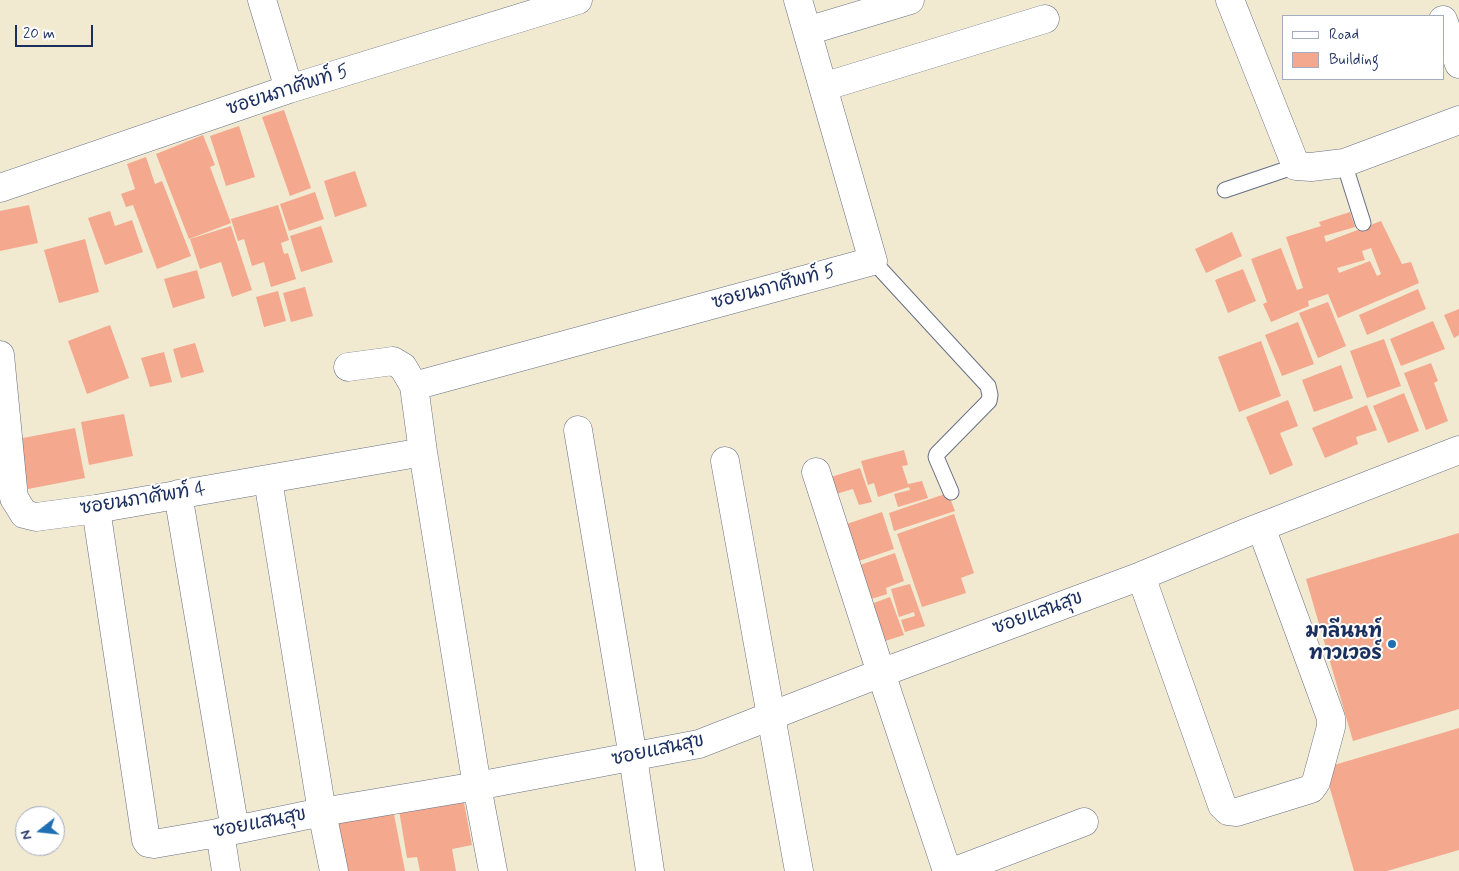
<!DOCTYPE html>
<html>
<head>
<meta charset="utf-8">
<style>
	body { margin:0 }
	#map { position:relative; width:1459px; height:871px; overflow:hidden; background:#f1e9d0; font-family:Mynerve,sans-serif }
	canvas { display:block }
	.legend { position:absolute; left:1282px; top:15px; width:162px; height:65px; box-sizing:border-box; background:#fff; border:1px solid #a4acbf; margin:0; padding:6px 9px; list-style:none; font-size:15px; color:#1b2f5e }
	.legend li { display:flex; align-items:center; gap:10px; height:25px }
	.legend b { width:25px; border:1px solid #a4acbf }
	.north { position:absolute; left:15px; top:806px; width:50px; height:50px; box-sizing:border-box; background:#fff; border:1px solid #a4acbf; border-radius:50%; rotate:254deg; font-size:14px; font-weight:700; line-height:20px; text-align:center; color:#1b2f5e }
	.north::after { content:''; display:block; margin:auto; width:18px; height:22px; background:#1f6fb2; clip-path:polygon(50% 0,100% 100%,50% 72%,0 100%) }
	.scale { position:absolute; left:15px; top:25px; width:78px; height:22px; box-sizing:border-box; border:2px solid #1b2f5e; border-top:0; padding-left:6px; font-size:15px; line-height:18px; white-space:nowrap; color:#1b2f5e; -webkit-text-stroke:4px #fff; paint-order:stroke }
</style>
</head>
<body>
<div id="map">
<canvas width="1459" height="871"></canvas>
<ul class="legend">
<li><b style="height:6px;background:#fff"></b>Road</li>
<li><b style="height:14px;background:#f4a88e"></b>Building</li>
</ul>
<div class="north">N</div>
<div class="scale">20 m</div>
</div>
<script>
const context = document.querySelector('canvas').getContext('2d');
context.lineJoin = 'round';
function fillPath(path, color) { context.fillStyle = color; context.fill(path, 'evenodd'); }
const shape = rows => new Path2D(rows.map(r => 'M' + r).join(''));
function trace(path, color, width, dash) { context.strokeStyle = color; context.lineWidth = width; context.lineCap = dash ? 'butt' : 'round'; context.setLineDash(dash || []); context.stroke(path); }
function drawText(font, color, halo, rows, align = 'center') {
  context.font = font + ' Mynerve,"Playpen Sans Thai",sans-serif'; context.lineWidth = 4; context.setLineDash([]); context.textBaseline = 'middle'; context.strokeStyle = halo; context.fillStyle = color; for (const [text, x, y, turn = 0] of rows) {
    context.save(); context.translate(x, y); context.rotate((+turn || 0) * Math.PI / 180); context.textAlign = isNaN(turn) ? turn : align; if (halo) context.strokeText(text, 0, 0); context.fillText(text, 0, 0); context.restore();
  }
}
const building = shape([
	[284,110,311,188,290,196,262,117],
	[239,126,255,177,226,186,210,136],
	[203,135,215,165,210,167,231,223,189,239,156,154],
	[146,157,155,184,162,181,191,256,157,269,133,205,126,207,121,194,135,189,127,164],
	[355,171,367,206,335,217,324,181],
	[315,192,324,219,289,231,280,204],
	[29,205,38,243,0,251,0,211],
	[278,205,289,240,281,243,284,254,288,253,296,279,271,287,264,262,252,266,244,239,238,241,231,219],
	[110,211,115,226,132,220,143,252,105,265,88,218],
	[1350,212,1355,227,1324,236,1326,242,1381,221,1402,264,1411,262,1419,283,1338,318,1328,294,1308,301,1309,306,1271,322,1263,304,1267,302,1251,259,1281,248,1297,290,1303,288,1286,237,1321,226,1319,222],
	[1371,248,1381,274,1377,276,1370,261,1339,273,1337,268,1365,260,1362,251],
	[231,226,252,290,232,297,221,262,200,269,190,239],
	[321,226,333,262,301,272,290,236],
	[1232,232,1242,256,1206,273,1195,249],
	[85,239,99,292,59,303,44,250],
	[1243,269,1256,301,1228,313,1215,280],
	[197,270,205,298,173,308,164,279],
	[305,287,313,316,291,322,283,293],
	[1418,289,1426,309,1367,335,1359,315],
	[278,291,286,321,264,327,256,297],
	[1328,302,1346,346,1318,358,1299,313],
	[1459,309,1459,335,1454,338,1444,315],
	[1433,321,1445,349,1401,366,1390,339],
	[1298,322,1314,364,1282,376,1265,335],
	[110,325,129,378,87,394,68,341],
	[1384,339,1401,386,1367,398,1350,351],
	[1261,341,1281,396,1239,412,1218,357],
	[195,343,204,372,181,378,173,349],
	[164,352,172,382,150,387,141,358],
	[1431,363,1438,381,1434,383,1448,421,1426,430,1404,373],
	[1341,365,1353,398,1314,412,1302,380],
	[1404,393,1419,431,1388,443,1373,406],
	[1288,400,1298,426,1280,433,1293,465,1270,475,1246,417],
	[1367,405,1377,430,1356,437,1358,444,1325,458,1312,428],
	[124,414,133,456,89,465,81,422],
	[75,428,85,478,28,489,18,439],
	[904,450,908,465,902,466,908,484,922,481,928,498,898,507,894,494,910,490,909,487,878,497,874,483,868,485,861,461],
	[860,468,872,502,859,505,853,489,836,494,831,477],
	[948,493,955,511,894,531,889,513],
	[882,512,894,549,853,563,841,526],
	[954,514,974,573,961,578,966,593,922,607,897,534],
	[1459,533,1459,709,1353,741,1306,579],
	[895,553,904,581,886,588,887,594,868,600,857,566],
	[910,584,925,626,905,632,901,620,915,616,914,612,899,617,891,589],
	[890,597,904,635,882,642,871,604],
	[1459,728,1459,850,1387,871,1354,871,1324,768],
	[462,792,472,845,452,849,456,871,420,871,417,857,407,858,398,804],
	[392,804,405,871,348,871,336,817]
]);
const service = shape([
	[1344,163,1363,223],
	[1225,190,1296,166],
	[873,261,988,386,990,395,989,401,937,454,936,457,951,492]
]);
const minor = shape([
	[262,0,289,89],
	[1230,0,1296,166,1311,167,1344,163,1459,120],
	[1443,20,1459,64],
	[807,31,910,0],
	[823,87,1045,19],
	[0,188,289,89,578,0],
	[0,355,14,498,24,514,36,517,96,509,423,452],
	[348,367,393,361,403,367,414,386,423,452,477,786,493,871],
	[414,386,873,261,798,0],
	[578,430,633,757,650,871],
	[725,461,799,871],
	[816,472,881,673,947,871],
	[268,480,322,812,334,871],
	[178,494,235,830],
	[96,509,146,840,148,843,154,844,235,830,322,812,477,786,699,744,881,673,1141,576,1248,532,1459,450],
	[1141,576,1222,805,1228,811,1237,812,1311,789,1316,782,1331,727,1331,718,1261,527],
	[220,832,226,871],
	[955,871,1084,822]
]);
const markers = [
	[1392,644,5,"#1f6fb2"]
];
const streetNames = [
	["ซอยนภาศัพท์ 5",288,91,-18],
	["ซอยนภาศัพท์ 5",774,288,-15],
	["ซอยนภาศัพท์ 4",143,500,-9],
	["ซอยแสนสุข",1038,614,-20],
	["ซอยแสนสุข",658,751,-12],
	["ซอยแสนสุข",260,824,-11]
];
const poiNames = [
	["มาลีนนท์",1382,633],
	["ทาวเวอร์",1382,655]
];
fillPath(building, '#f4a88e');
trace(service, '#667086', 17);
trace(minor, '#667086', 29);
trace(service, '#fff', 15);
trace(minor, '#fff', 28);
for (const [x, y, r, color] of markers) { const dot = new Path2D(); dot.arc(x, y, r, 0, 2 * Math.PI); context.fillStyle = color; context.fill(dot); trace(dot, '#fff', 2); }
drawText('19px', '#1b2f5e', '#fff', streetNames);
drawText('bold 19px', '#1b2f5e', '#fff', poiNames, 'right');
</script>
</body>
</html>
